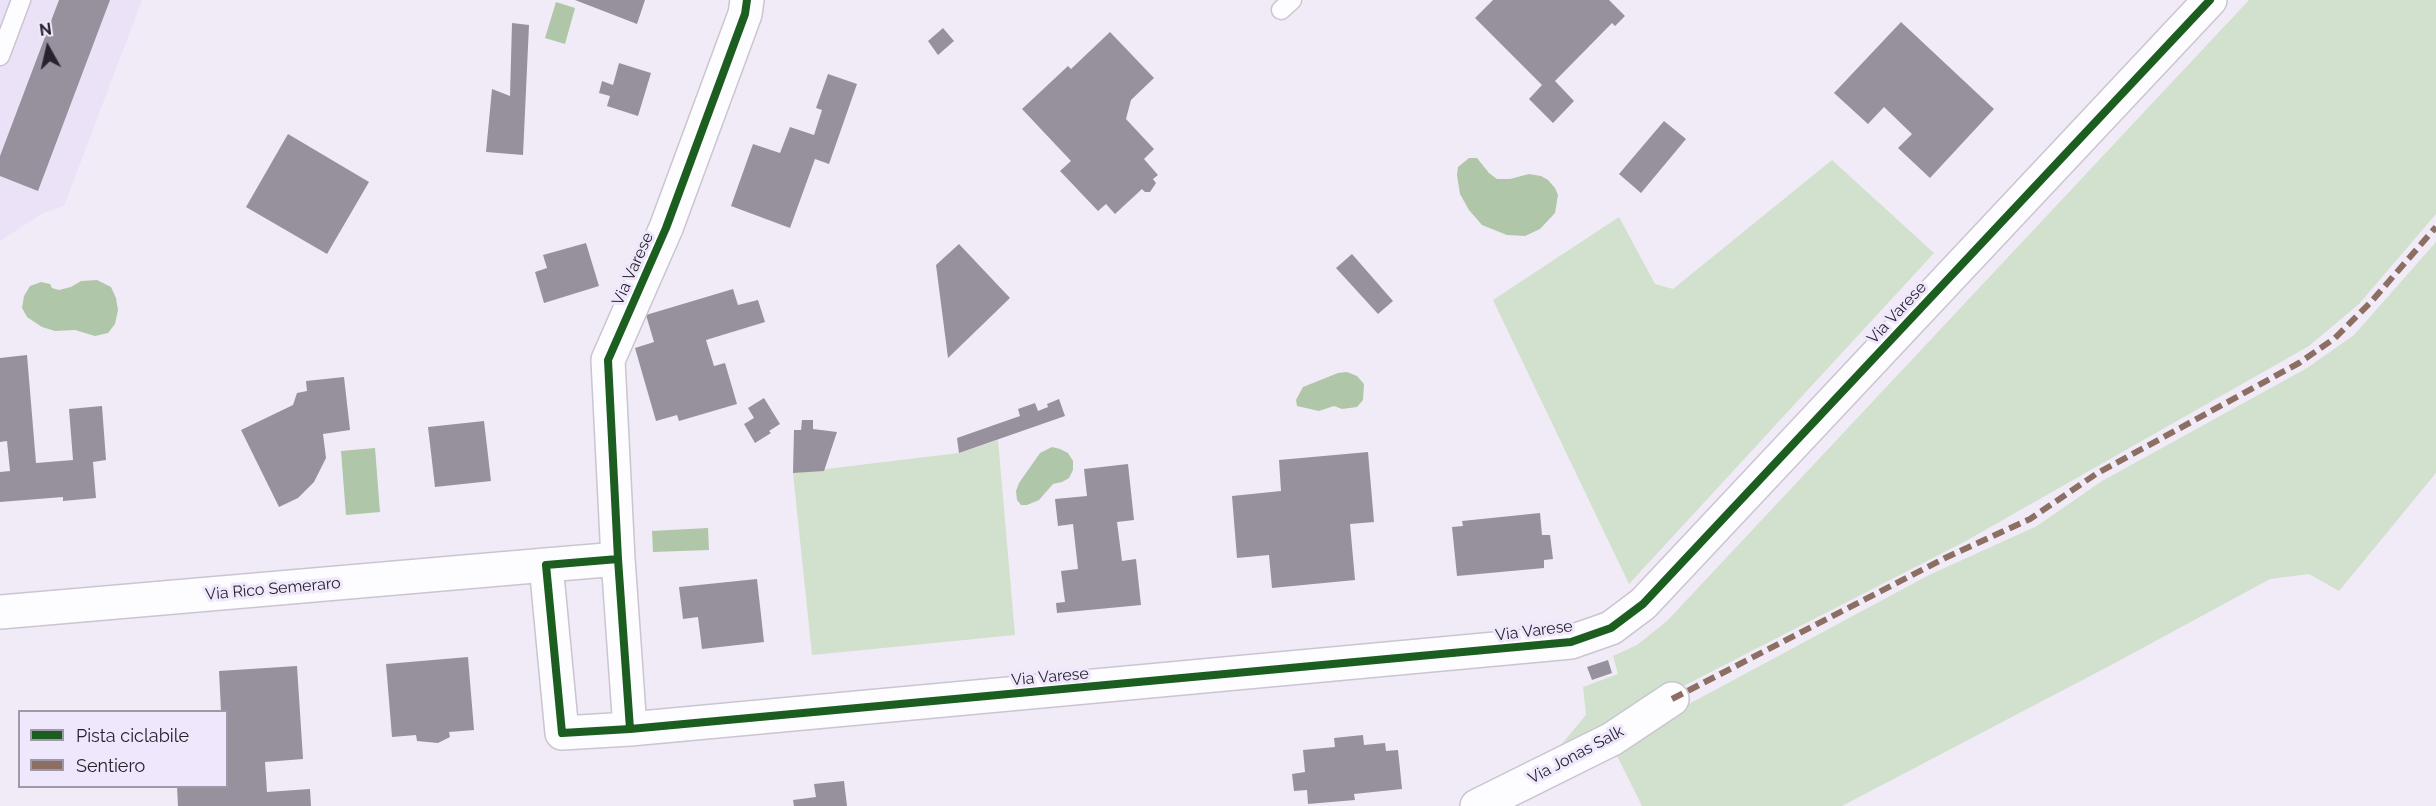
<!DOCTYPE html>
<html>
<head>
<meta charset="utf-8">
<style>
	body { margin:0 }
	#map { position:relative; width:2436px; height:806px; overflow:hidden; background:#f0ebf6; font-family:Raleway,sans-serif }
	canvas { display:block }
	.legend { position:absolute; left:18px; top:710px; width:210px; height:78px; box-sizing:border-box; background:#efe7fb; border:2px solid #9f98a9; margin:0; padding:8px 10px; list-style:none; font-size:18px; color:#27222e }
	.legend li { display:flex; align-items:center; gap:12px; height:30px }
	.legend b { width:30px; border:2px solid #9f98a9 }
	.north { position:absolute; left:18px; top:18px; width:60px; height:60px; -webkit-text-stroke:4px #efe7fb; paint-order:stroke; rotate:352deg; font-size:16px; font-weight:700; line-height:24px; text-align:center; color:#27222e }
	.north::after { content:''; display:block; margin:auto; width:21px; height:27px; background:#27222e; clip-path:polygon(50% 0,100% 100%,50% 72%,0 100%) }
</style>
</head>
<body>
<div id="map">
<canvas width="2436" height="806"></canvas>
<ul class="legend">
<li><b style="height:8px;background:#1b5e20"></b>Pista ciclabile</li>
<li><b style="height:8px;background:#8d6e63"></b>Sentiero</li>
</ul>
<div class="north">N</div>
</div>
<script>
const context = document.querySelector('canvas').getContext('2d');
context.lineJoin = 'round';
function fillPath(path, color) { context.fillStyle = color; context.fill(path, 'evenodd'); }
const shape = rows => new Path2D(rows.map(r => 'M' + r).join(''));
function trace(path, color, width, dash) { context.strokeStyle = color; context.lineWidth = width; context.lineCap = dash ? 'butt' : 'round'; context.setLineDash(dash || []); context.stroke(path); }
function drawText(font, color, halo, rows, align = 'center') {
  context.font = font + ' Raleway,sans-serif'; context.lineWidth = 6; context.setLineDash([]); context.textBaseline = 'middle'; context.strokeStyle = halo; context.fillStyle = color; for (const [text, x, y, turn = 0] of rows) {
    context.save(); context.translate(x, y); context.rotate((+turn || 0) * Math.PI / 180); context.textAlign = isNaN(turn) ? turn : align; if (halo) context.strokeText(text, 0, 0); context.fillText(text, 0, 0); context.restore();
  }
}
const built = shape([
	[0,0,142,0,64,206,43,213,0,241]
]);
const green = shape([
	[2249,0,2436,0,2436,214,2359,304,2309,346,1964,542,1664,696,1550,758,1586,715,1583,687,1618,674,1613,656,1637,645,1667,621],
	[1832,160,1934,253,1629,584,1493,300,1619,217,1655,284,1673,289],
	[2436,242,2436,473,2339,591,2309,574,2270,579,2113,664,1842,806,1642,806,1617,756,1674,712,1929,575,2037,526,2102,481,2307,368,2354,335],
	[998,440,1015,635,812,655,793,473,959,453]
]);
const water = shape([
	[556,2,575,8,565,44,545,38],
	[1469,158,1477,158,1489,173,1497,179,1510,179,1529,174,1541,176,1548,180,1555,188,1558,195,1555,213,1540,229,1525,236,1507,235,1482,225,1469,210,1460,194,1457,175,1458,167],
	[97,280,111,287,116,298,118,310,115,324,108,333,95,336,75,330,55,331,42,327,27,317,22,308,24,296,30,286,41,282,50,284,52,288,59,290,71,287,81,281],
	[1347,372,1357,376,1364,384,1363,400,1357,407,1342,409,1334,406,1319,411,1297,406,1296,400,1303,387,1338,373],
	[1052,447,1060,449,1068,453,1073,461,1073,470,1069,478,1062,482,1053,484,1039,500,1027,505,1021,505,1017,500,1016,491,1019,483,1040,453],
	[375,448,380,512,346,515,341,451],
	[708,528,709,550,653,552,652,531]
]);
const building = shape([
	[59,0,110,0,38,191,0,176,0,156],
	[575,0,645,0,637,24],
	[1493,0,1609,0,1625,16,1615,26,1612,23,1555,81,1574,101,1553,123,1529,99,1542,85,1475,18],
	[1901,22,1994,109,1930,178,1898,148,1912,134,1884,107,1868,124,1834,93],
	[512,23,529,25,523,155,486,152,492,89,510,96],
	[943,28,954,41,938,55,928,41],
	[1110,32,1154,78,1131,100,1126,119,1154,149,1144,159,1158,175,1153,179,1156,183,1150,192,1145,192,1142,189,1115,214,1106,204,1098,211,1060,171,1071,161,1022,109,1068,66,1071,69],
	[619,63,651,73,638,116,607,106,610,96,599,93,602,81,613,85],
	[828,74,857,84,829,164,815,159,790,228,731,206,753,144,780,153,790,127,814,135,822,110,816,108],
	[1664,121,1686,139,1641,193,1619,174],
	[288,134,369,182,327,254,246,207],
	[586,243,599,286,544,303,535,272,547,268,543,255],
	[959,244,1010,298,948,358,936,265],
	[1352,254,1393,301,1378,314,1336,268],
	[733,289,738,305,758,300,765,322,706,340,714,366,725,363,737,404,679,421,677,415,656,421,635,348,654,342,646,315],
	[27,355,36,463,73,460,69,409,102,406,106,460,93,462,96,498,63,501,63,497,0,502,0,472,10,471,7,441,0,442,0,358],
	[344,377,350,430,323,434,326,458,314,482,298,498,279,507,241,430,293,405,297,393,307,391,306,381],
	[764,398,780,424,769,431,771,433,755,443,744,424,754,418,748,408],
	[1059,399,1065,416,959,453,957,438,1020,416,1018,409,1035,403,1038,411,1048,407,1047,404],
	[802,420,813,420,813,429,837,432,824,471,793,473,794,430,801,430],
	[484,421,491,481,435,487,428,427],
	[1368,452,1374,522,1350,524,1355,580,1272,588,1269,555,1237,558,1232,496,1281,491,1279,460],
	[1128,464,1134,520,1117,522,1122,561,1136,559,1141,605,1057,613,1056,603,1065,602,1061,571,1078,569,1073,524,1058,526,1055,499,1087,496,1084,469],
	[1540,513,1542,535,1550,535,1553,559,1544,560,1544,568,1457,576,1452,527,1463,526,1462,521],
	[757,579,764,642,702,649,698,617,683,619,679,587],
	[468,657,474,730,449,732,450,737,438,743,417,741,416,735,392,737,386,664],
	[1608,660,1612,673,1592,680,1587,667],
	[297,666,303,759,265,762,267,792,310,789,311,806,178,806,177,786,226,786,226,711,221,711,219,671],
	[1363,735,1364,745,1385,743,1386,751,1398,750,1402,789,1354,794,1355,800,1308,804,1307,790,1294,791,1292,774,1305,772,1303,750,1335,747,1334,738],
	[844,781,847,806,794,806,793,800,816,797,814,784]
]);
const service = shape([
	[1281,10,1292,0],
	[0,56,21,0]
]);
const minor = shape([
	[618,559,546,565,562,733,630,729,1571,642,1611,628,1643,604,2210,0],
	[0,612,546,565],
	[630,729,618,559,608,360,666,228,745,14,747,0],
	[1477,806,1612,739,1672,699]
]);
const quiet = shape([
	[1672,699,1945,558,2030,519,2096,474,2299,363,2335,338,2371,302,2436,227]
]);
const cycleway = shape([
	[618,559,546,565,562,733,630,729,1571,642,1611,628,1643,604,2210,0],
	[630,729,618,559,608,360,666,228,745,14,747,0]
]);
const streetNames = [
	["Via Varese",633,269,-66],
	["Via Varese",1897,313,-47],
	["Via Rico Semeraro",273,589,-5],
	["Via Varese",1534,631,-7],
	["Via Varese",1050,677,-5],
	["Via Jonas Salk",1576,755,-28]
];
fillPath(built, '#ebe2f8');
fillPath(green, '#d1e1ce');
fillPath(water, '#afc6a9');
fillPath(building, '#97919e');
trace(service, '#cac5d0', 21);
trace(minor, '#cac5d0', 36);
trace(service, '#fdfcfe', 18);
trace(minor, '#fdfcfe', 33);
trace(quiet, '#8d6e63', 6, [12, 6]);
trace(cycleway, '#1b5e20', 8);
drawText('16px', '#27222e', '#efe7fb', streetNames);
</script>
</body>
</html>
